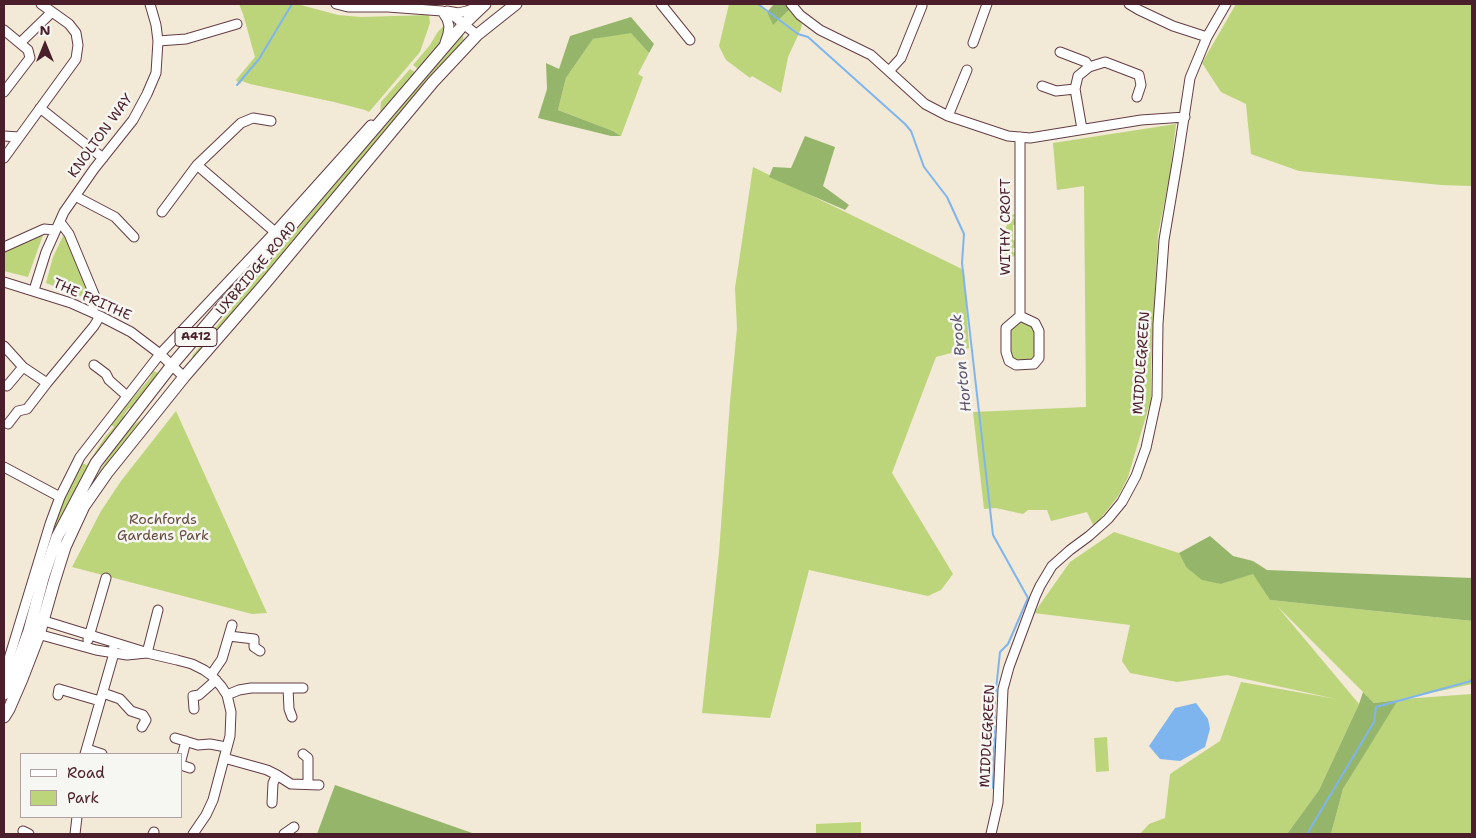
<!DOCTYPE html>
<html>
<head>
<meta charset="utf-8">
<style>
	body { margin:0 }
	#map { position:relative; width:1476px; height:838px; overflow:hidden; background:#f2e9d6; font-family:"Shantell Sans",sans-serif }
	canvas { display:block }
	.frame { position:absolute; inset:0; border:5px solid #4a1f2b; pointer-events:none }
	.legend { position:absolute; left:20px; top:753px; width:162px; height:65px; box-sizing:border-box; background:#f6f6f2; border:1px solid #b1a0a2; margin:0; padding:6px 9px; list-style:none; font-size:15px; color:#4a1f2b }
	.legend li { display:flex; align-items:center; gap:10px; height:25px }
	.legend b { width:25px; border:1px solid #b1a0a2 }
	.north { position:absolute; left:20px; top:20px; width:50px; height:50px; -webkit-text-stroke:4px #f6f6f2; paint-order:stroke; rotate:0deg; font-size:14px; font-weight:700; line-height:20px; text-align:center; color:#4a1f2b }
	.north::after { content:''; display:block; margin:auto; width:18px; height:22px; background:#4a1f2b; clip-path:polygon(50% 0,100% 100%,50% 72%,0 100%) }
</style>
</head>
<body>
<div id="map">
<canvas width="1476" height="838"></canvas>
<div class="frame"></div>
<ul class="legend">
<li><b style="height:6px;background:#fff"></b>Road</li>
<li><b style="height:14px;background:#bcd57a"></b>Park</li>
</ul>
<div class="north">N</div>
</div>
<script>
const context = document.querySelector('canvas').getContext('2d');
context.lineJoin = 'round';
function fillPath(path, color) { context.fillStyle = color; context.fill(path, 'evenodd'); }
const shape = rows => new Path2D(rows.map(r => 'M' + r).join(''));
function trace(path, color, width, dash) { context.strokeStyle = color; context.lineWidth = width; context.lineCap = dash ? 'butt' : 'round'; context.setLineDash(dash || []); context.stroke(path); }
function drawText(font, color, halo, rows, align = 'center') {
  context.font = font + ' "Shantell Sans",sans-serif'; context.lineWidth = 5; context.setLineDash([]); context.textBaseline = 'middle'; context.strokeStyle = halo; context.fillStyle = color; for (const [text, x, y, turn = 0] of rows) {
    context.save(); context.translate(x, y); context.rotate((+turn || 0) * Math.PI / 180); context.textAlign = isNaN(turn) ? turn : align; if (halo) context.strokeText(text, 0, 0); context.fillText(text, 0, 0); context.restore();
  }
}
const green = shape([
	[239,4,297,4,338,15,361,17,429,15,430,23,420,52,369,112,365,110,334,102,250,84,242,81,240,84,236,80,255,57,243,14],
	[729,4,758,4,767,12,773,24,790,9,802,24,801,29,788,57,781,93,752,76,750,78,726,60,719,46],
	[1236,4,1472,4,1472,186,1441,185,1299,171,1251,154,1246,104,1221,92,1202,63],
	[446,23,442,41,418,69,413,65,430,45,437,33],
	[631,32,649,53,638,74,643,77,621,136,613,131,558,110,566,78,593,39],
	[463,35,464,44,262,282,194,358,192,356,345,172],
	[410,69,415,72,380,115,381,102],
	[1176,124,1170,175,1158,234,1151,370,1151,405,1149,406,1128,477,1119,495,1094,527,1087,512,1051,521,1047,510,1028,510,1023,514,996,508,984,509,973,412,1086,407,1084,186,1057,190,1053,143],
	[753,167,964,270,969,348,936,357,892,473,953,574,941,590,928,596,809,570,770,718,702,713,719,553,730,402,737,328,735,288],
	[1013,214,1019,216,1013,217,1014,219,1019,219,1019,225,1013,225,1013,240,1019,241,1019,247,1013,248,1013,252,1019,253,1019,255,1008,258,1006,255,1005,248,1005,232,1007,224],
	[64,234,91,295,91,300,46,283,53,257],
	[43,235,28,277,4,271,4,252],
	[1030,322,1034,324,1038,354,1032,362,1015,361,1011,355,1011,328,1017,323],
	[153,371,161,374,132,409,129,408,124,415,125,416,76,495,24,635,13,659,51,530,67,492,82,463,87,465,105,437,114,427,110,424,116,418,150,378],
	[168,391,97,484,93,481,112,452,131,427,143,418],
	[176,411,267,613,252,614,72,567,101,511,121,481],
	[1114,532,1179,553,1186,567,1221,584,1254,573,1270,600,1472,621,1472,684,1403,699,1472,694,1472,834,1331,834,1343,789,1397,700,1374,703,1277,606,1359,704,1319,790,1287,834,1140,834,1149,824,1165,818,1170,774,1220,741,1241,682,1336,699,1227,675,1177,682,1130,673,1122,661,1130,625,1034,613,1070,562],
	[1107,737,1109,771,1096,772,1094,738],
	[861,822,861,834,816,834,816,824]
]);
const forest = shape([
	[774,4,785,4,790,9,773,25,767,12],
	[631,17,654,44,649,53,631,33,593,39,566,78,558,110,613,131,621,136,611,136,538,118,547,89,546,63,559,69,570,36],
	[805,136,835,147,823,186,849,205,845,210,769,177,773,167,791,168],
	[1210,536,1233,556,1253,561,1267,570,1472,578,1472,621,1270,600,1253,574,1221,584,1202,580,1186,567,1179,553],
	[1363,692,1374,703,1398,700,1343,789,1331,834,1287,834,1319,790,1359,704],
	[335,785,475,834,317,834]
]);
const water = shape([
	[1196,703,1208,719,1210,729,1205,747,1180,761,1160,759,1149,746,1175,708]
]);
const stream = shape([
	[758,4,798,34,808,37,905,124,911,131,924,167,947,197,964,234,962,263,993,535,1028,598,1008,644,1000,652,995,699,993,788],
	[237,85,259,59,292,4],
	[1307,834,1374,722,1376,707,1471,681,1472,679]
]);
const minor = shape([
	[336,4,348,7,388,7,442,11,454,16,477,35],
	[661,4,690,40],
	[791,4,800,15,820,30,871,55,925,104,948,116,1008,136,1030,138,1141,120,1185,117],
	[1129,4,1139,10,1173,26,1207,37],
	[442,11,447,19,449,26,448,34,445,43],
	[447,11,458,13,467,11,480,6],
	[4,30,28,50,30,58,4,92],
	[158,41,186,39,237,24],
	[20,43,52,12],
	[973,43,987,4],
	[1060,52,1086,62,1089,67],
	[889,71,901,58,922,6],
	[1042,86,1056,91,1075,89],
	[40,108,103,158],
	[948,116,967,70],
	[1082,129,1075,89,1078,76,1089,67,1105,62,1139,75,1141,85,1137,97],
	[4,136,19,137],
	[4,158,76,59,78,45,76,33,69,24,41,4],
	[197,165,275,232],
	[75,196,115,217,134,237],
	[162,212,197,165,241,123,253,118,271,121],
	[60,222,69,234,96,299,92,312],
	[4,247,44,229,55,230],
	[4,282,71,303,100,316,131,332,160,354,184,377],
	[34,290,46,252,64,212,94,169,133,120,147,94,156,73,158,41,156,25,150,4],
	[1020,316,1006,328,1006,352,1009,361,1016,365,1034,364,1039,358,1039,331,1035,323,1020,316,1020,137],
	[4,346,23,367,47,383],
	[94,365,106,374,109,380,127,396],
	[7,386,23,367],
	[8,424,18,411,27,409,47,383,94,326,100,316],
	[4,467,60,497],
	[38,619,145,652],
	[34,633,96,650,127,655,147,653,177,660,192,664,204,670,211,675,221,686,227,695,231,712,230,736,213,800,206,815,193,834],
	[229,636,254,639,254,647,260,651],
	[88,640,106,578],
	[147,653,158,610],
	[4,675,50,524,60,497,80,457,160,354,275,232,371,125],
	[211,675,222,659,232,625],
	[288,688,289,709,292,717],
	[103,693,120,699,131,711,143,715,146,720,142,727],
	[58,695,59,689,100,701],
	[227,695,239,690,251,688,303,688],
	[194,709,193,696,199,695,216,680],
	[175,738,198,745,210,744,226,747],
	[87,749,102,754],
	[85,754,114,653,113,649],
	[303,754,308,758,308,784],
	[224,758,267,770,277,775,291,784,319,785],
	[181,760,186,741],
	[181,765,190,768],
	[272,803,273,783,277,775],
	[23,831,29,834],
	[75,834,77,817],
	[153,834,154,832],
	[284,834,294,827],
	[991,834,998,803,1003,689,1009,667,1035,597,1040,586,1052,566,1070,550,1089,536,1108,519,1122,502,1136,476,1146,448,1157,397,1158,324,1164,240,1178,157,1190,78,1207,37,1226,4]
]);
const major = shape([
	[4,694,13,675,29,631,43,578,57,537,96,463,172,365,464,24,485,4],
	[4,717,9,709,22,679,39,635,54,582,65,547,84,506,107,473,184,377,263,286,433,82,477,35,516,4]
]);
const shields = [
	[196,337,42]
];
const shieldNames = [
	["A412",196,337]
];
const streetNames = [
	["KNOLTON WAY",101,136,-54],
	["WITHY CROFT",1006,227,-90],
	["UXBRIDGE ROAD",257,269,-50],
	["THE FRITHE",92,300,24],
	["MIDDLEGREEN",1142,363,-86],
	["MIDDLEGREEN",988,736,-87]
];
const parkNames = [
	["Rochfords",163,520],
	["Gardens Park",163,536]
];
const waterNames = [
	["Horton Brook",962,363,-96]
];
fillPath(green, '#bcd57a');
fillPath(forest, '#95b66a');
fillPath(water, '#7fb5ee');
trace(stream, '#7fb5ee', 2);
trace(minor, '#633d45', 11);
trace(major, '#633d45', 13);
trace(minor, '#fff', 9);
trace(major, '#fff', 11);
for (const [x, y, w] of shields) { const box = new Path2D(); box.roundRect(x - w / 2, y - 9.5, w, 19, 4); context.fillStyle = '#f6f6f2'; context.fill(box); trace(box, '#4a1f2b', 1); }
drawText('bold 12px', '#4a1f2b', null, shieldNames);
drawText('14px', '#4a1f2b', '#f6f6f2', streetNames);
drawText('14px', '#664c3f', '#f6f6f2', parkNames);
drawText('italic 15px', '#5d546f', '#f6f6f2', waterNames);
</script>
</body>
</html>
